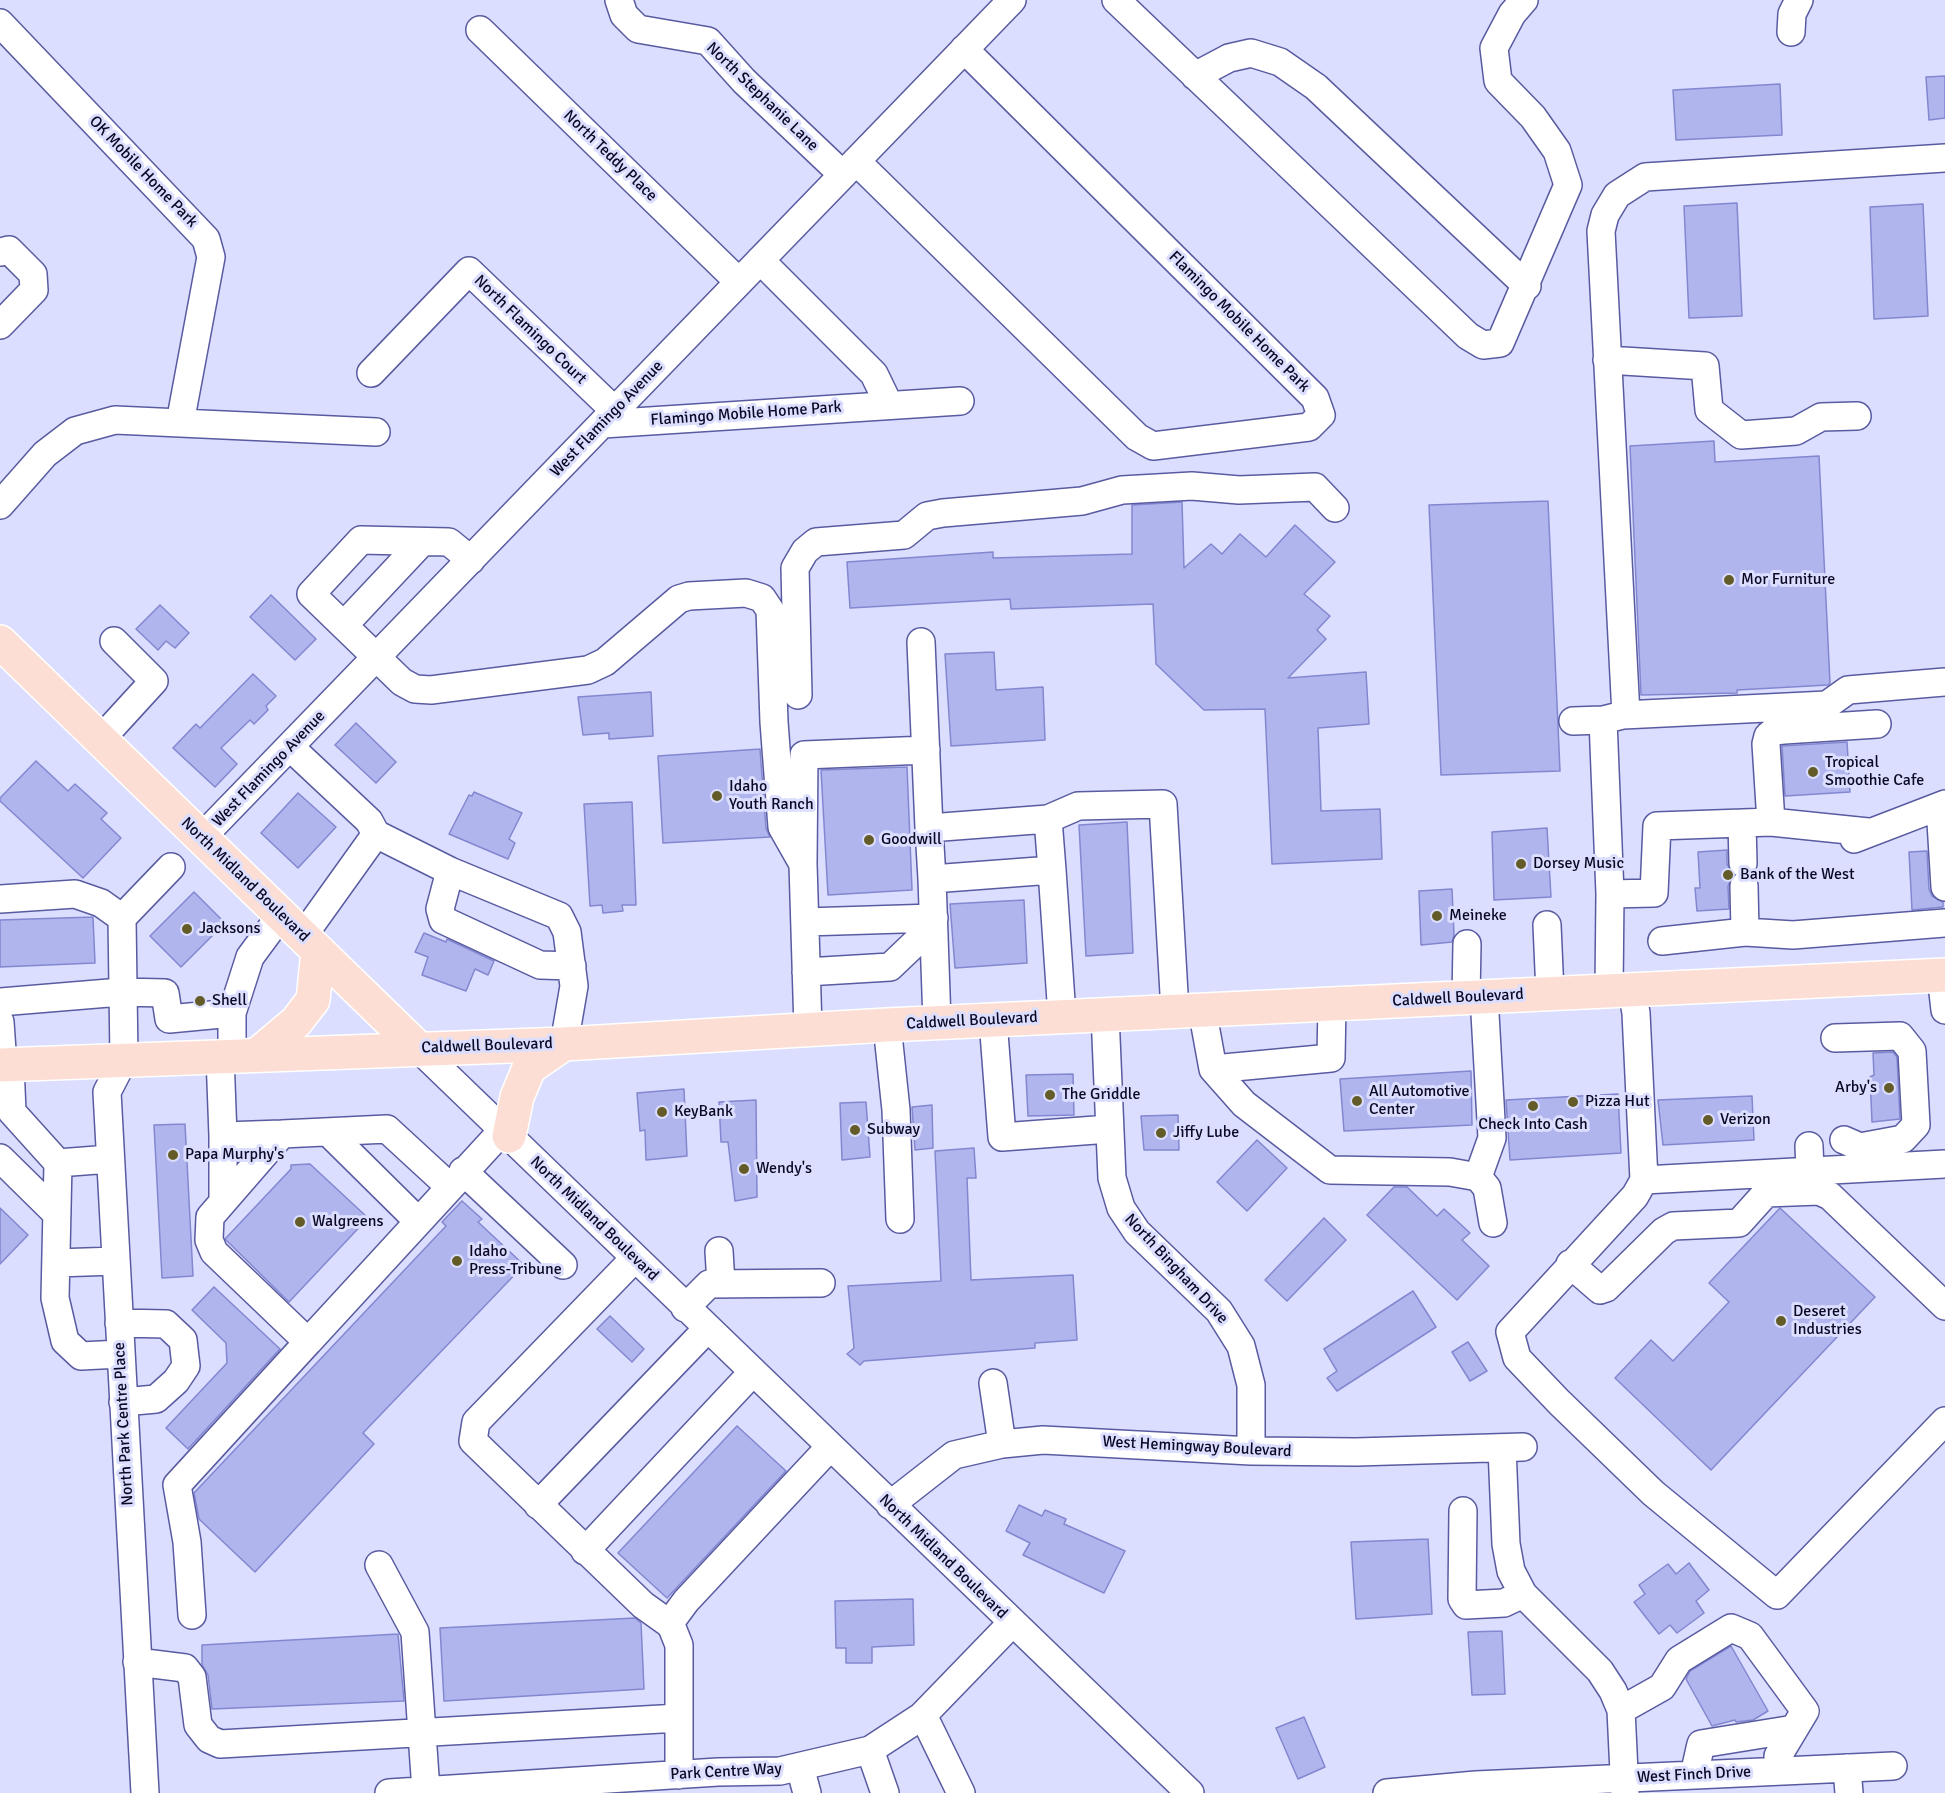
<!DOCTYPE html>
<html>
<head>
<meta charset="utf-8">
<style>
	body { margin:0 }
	canvas { display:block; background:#dbdefe }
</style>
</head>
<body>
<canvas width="1945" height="1793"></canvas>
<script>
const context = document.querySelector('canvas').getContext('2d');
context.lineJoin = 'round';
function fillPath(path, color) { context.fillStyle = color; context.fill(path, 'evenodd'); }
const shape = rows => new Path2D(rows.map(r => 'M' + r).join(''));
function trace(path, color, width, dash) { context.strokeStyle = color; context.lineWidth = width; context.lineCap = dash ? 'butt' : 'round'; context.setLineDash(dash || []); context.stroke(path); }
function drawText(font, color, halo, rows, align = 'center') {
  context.font = font + ' Signika,sans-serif'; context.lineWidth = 6; context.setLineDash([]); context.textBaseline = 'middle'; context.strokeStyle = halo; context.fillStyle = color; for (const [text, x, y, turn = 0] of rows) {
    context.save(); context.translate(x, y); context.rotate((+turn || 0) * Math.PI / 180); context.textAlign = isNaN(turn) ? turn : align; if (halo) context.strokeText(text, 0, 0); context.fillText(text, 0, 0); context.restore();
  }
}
const building = shape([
	[1945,76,1945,118,1929,120,1926,77,1945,76],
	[1780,84,1782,135,1676,140,1673,90,1780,84],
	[1737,203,1742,316,1689,318,1684,206,1737,203],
	[1923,204,1928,316,1874,319,1870,207,1923,204],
	[1714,441,1715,462,1819,456,1830,683,1828,685,1737,690,1737,693,1641,695,1630,446,1714,441],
	[1548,501,1560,771,1441,775,1429,505,1548,501],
	[1182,502,1184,568,1211,544,1222,554,1240,534,1266,557,1295,525,1335,562,1304,594,1330,616,1317,630,1326,639,1288,678,1366,672,1369,724,1318,728,1321,811,1380,809,1382,859,1272,864,1265,709,1204,710,1156,664,1153,604,1011,609,1010,599,850,608,847,562,993,552,993,558,1132,554,1132,505,1182,502],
	[271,595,316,639,295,660,250,617,271,595],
	[160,605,189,633,175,648,166,641,158,650,136,629,160,605],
	[994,652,996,690,1043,687,1045,740,951,746,945,654,994,652],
	[253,674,276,696,266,706,268,710,254,724,250,720,221,748,237,764,215,787,173,748,196,724,200,728,253,674],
	[651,692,653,736,609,739,609,733,583,735,578,697,651,692],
	[356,723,396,762,376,783,335,745,356,723],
	[1847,742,1850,792,1785,796,1782,746,1847,742],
	[760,749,766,828,770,837,663,843,658,756,760,749],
	[36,761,68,791,75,784,107,813,101,819,121,838,83,878,0,801,0,798,36,761],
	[907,767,912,890,828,895,821,770,907,767],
	[474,792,522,813,509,839,515,843,508,859,449,834,469,795,472,796,474,792],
	[298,793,336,827,298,868,261,833,298,793],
	[632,802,636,905,622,905,623,911,603,913,602,905,590,906,584,804,632,802],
	[1127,822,1133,953,1086,956,1079,825,1127,822],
	[1547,828,1551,897,1494,900,1492,832,1547,828],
	[1727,850,1727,864,1733,875,1728,886,1729,909,1697,911,1695,888,1700,888,1698,852,1727,850],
	[1927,851,1929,889,1932,896,1943,902,1943,907,1912,910,1909,852,1927,851],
	[1452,889,1454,935,1452,942,1421,945,1419,891,1452,889],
	[194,892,225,923,181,967,150,936,194,892],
	[1024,900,1027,963,955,968,950,904,1024,900],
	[93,917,95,963,0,967,0,920,93,917],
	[424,933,446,942,447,939,494,961,488,975,475,969,466,991,422,975,428,957,415,952,424,933],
	[1893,1052,1897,1057,1900,1119,1872,1122,1870,1077,1874,1075,1873,1053,1893,1052],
	[1471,1071,1472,1125,1344,1131,1340,1079,1471,1071],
	[1073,1074,1074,1115,1028,1116,1026,1075,1073,1074],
	[684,1089,687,1156,646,1160,645,1130,640,1131,637,1093,684,1089],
	[1618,1094,1621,1153,1510,1160,1506,1100,1618,1094],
	[1752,1096,1754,1140,1663,1145,1658,1100,1752,1096],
	[756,1100,757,1197,735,1201,728,1142,721,1142,719,1102,756,1100],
	[866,1102,870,1157,842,1160,840,1103,866,1102],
	[932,1105,933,1148,915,1150,912,1107,932,1105],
	[1178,1115,1179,1150,1144,1150,1141,1116,1178,1115],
	[185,1124,193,1276,162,1278,154,1125,185,1124],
	[1257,1140,1287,1168,1247,1211,1217,1182,1257,1140],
	[974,1148,976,1178,967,1178,971,1280,1073,1275,1077,1340,1035,1343,1035,1348,864,1361,860,1365,847,1354,854,1348,848,1286,941,1281,935,1151,974,1148],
	[310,1164,368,1218,289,1302,225,1239,291,1169,291,1165,310,1164],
	[1394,1187,1407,1187,1437,1216,1444,1209,1470,1233,1462,1240,1489,1266,1457,1300,1367,1215,1394,1187],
	[462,1201,482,1219,478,1222,524,1265,363,1433,374,1444,255,1572,199,1519,194,1493,446,1226,442,1222,462,1201],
	[0,1208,28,1235,0,1264,0,1208],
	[1780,1208,1875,1297,1711,1470,1615,1378,1651,1340,1673,1361,1729,1302,1709,1283,1780,1208],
	[1324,1218,1346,1240,1287,1301,1265,1280,1324,1218],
	[214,1287,280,1349,188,1449,166,1428,227,1363,226,1343,192,1310,214,1287],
	[1413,1291,1436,1327,1337,1391,1327,1378,1337,1371,1324,1349,1413,1291],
	[610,1316,644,1349,632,1362,597,1329,610,1316],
	[1468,1342,1487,1371,1470,1381,1452,1352,1468,1342],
	[737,1426,786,1471,667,1598,618,1553,737,1426],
	[1019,1505,1042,1516,1045,1510,1066,1519,1064,1524,1125,1551,1104,1593,1023,1555,1030,1543,1006,1531,1019,1505],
	[1428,1539,1432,1614,1356,1619,1351,1542,1428,1539],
	[1689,1563,1709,1590,1696,1601,1704,1613,1677,1633,1670,1625,1659,1634,1634,1602,1645,1594,1639,1585,1668,1564,1676,1574,1689,1563],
	[913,1599,914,1645,872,1647,872,1663,846,1663,846,1648,836,1648,835,1601,913,1599],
	[635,1618,641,1623,644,1689,444,1701,440,1628,635,1618],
	[1502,1631,1505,1694,1472,1695,1468,1632,1502,1631],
	[398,1634,404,1701,212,1709,208,1675,202,1665,202,1645,398,1634],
	[1731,1646,1768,1711,1753,1720,1736,1722,1735,1720,1712,1726,1686,1679,1690,1671,1731,1646],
	[1304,1717,1325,1767,1298,1779,1276,1728,1304,1717]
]);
const minor = shape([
	[619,0,624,15,638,29,708,41,744,81,843,175],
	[1116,0,1468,336,1483,345,1500,343,1568,185,1557,151,1533,117,1498,81,1494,48,1512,14,1524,0],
	[0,23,206,239,211,257,180,423],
	[480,30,739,282],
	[1791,32,1792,14,1799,0],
	[1195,76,1229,58,1251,53,1280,62,1316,87,1527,286],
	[856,161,1137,437,1153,446,1309,427,1321,415,1315,398,964,49],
	[0,252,9,250,33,274,34,290,0,325],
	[760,260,874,374,889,405],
	[1607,360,1705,366,1709,410,1741,435,1796,431,1821,417,1857,416],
	[371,373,469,271,615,411],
	[603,424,960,401],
	[0,505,45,454,75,431,115,420,376,432],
	[471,560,449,542,361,540,311,594,402,682,415,689,431,690,588,670,605,662,679,599,689,596,746,593,762,598,770,610,774,722,782,827,803,864,808,1029],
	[344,625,422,542],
	[921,642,929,828,1048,819,1078,806,1163,804,1175,1011],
	[798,695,795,568,805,551,816,542,904,535,927,516,943,513,1082,501,1122,490,1192,486,1239,490,1315,487,1335,508],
	[1626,715,1601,231,1605,215,1617,195,1645,177,1945,158],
	[1603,720,1610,894,1609,991],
	[1573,721,1603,720,1623,715,1827,705,1848,690,1945,682],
	[100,740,154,681,114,641],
	[290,747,369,821,376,834,303,936],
	[1940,806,1945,887],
	[1048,819,1052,870],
	[1771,822,1766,744,1768,736,1774,731,1784,730,1877,724],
	[1742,823,1743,863],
	[929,828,932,879],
	[376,834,450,871,559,916,567,932,574,986,564,1044],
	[201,838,1012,0],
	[1854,839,1945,804],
	[803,862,804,755,926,750],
	[450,871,440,909,443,920,540,965,572,966],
	[1744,886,1745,932],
	[1610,894,1654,893,1657,826,1771,822,1868,832],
	[0,899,75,894,101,903,122,918],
	[805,922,934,918],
	[1547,925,1550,993],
	[1662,941,1745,932,1793,935,1945,923],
	[806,972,890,967,933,926],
	[1941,975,1945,1010],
	[1632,990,1636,1013,1644,1180],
	[1466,997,1467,944],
	[0,1002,121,992,165,993,169,1019,232,1013,232,1055],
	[1202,1009,1213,1069,1244,1104,1330,1170,1450,1172,1478,1177,1487,1188,1493,1223],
	[232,1013,250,957,281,915],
	[1105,1014,1112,1178,1121,1208,1137,1232,1219,1311,1241,1346,1251,1385,1251,1451],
	[993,1020,1002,1137,1109,1129],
	[0,1022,3,1065],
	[937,1022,932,879,1052,870,1062,1016],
	[887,1025,896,1110,900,1219],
	[1835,1038,1900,1036,1912,1051,1916,1125,1903,1139,1860,1147,1844,1140],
	[419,1049,1190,1793],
	[220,1056,223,1136,282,1134],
	[10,1065,12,1112,58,1163],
	[1213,1069,1331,1058,1332,1004],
	[328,1132,418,1221],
	[1809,1146,1810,1171],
	[0,1158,57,1214],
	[110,1159,58,1163,55,1298,65,1341,81,1356,120,1354],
	[1945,1164,1644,1180,1635,1196,1510,1332,1517,1358,1559,1402,1653,1493,1777,1595,1945,1421],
	[463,1171,563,1265],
	[1478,1177,1492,1138,1484,996],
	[450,1187,387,1129,282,1134,210,1217,209,1240,214,1252,308,1342,503,1130],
	[223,1202,223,1136],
	[719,1251,721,1284],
	[635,1258,476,1422,473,1441,643,1605,671,1625,679,1645,679,1775],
	[56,1263,116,1261],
	[1570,1264,1600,1290,1606,1288,1664,1231,1673,1226,1739,1223,1766,1193,1819,1191,1830,1196,1945,1306],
	[685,1308,709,1284,821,1283],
	[119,1323,166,1324,183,1340,186,1366,176,1381,156,1399,123,1402],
	[993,1383,1002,1444],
	[1502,1448,1506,1544,1511,1571,1523,1594,1600,1671,1613,1691,1621,1710,1625,1793],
	[538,1505,708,1328],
	[890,1505,954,1455,1002,1444,1043,1440,1251,1451,1356,1452,1523,1447],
	[1463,1511,1462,1599,1466,1605,1504,1603,1523,1594],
	[585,1551,753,1372],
	[379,1565,415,1632,426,1791],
	[192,1615,187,1542,177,1485,308,1342],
	[669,1624,686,1601,830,1447],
	[137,1662,185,1668,192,1677,198,1725,209,1739,220,1744,679,1718],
	[1621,1710,1662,1687,1679,1660,1731,1628,1750,1636,1805,1711,1778,1756,1780,1771],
	[923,1715,961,1793],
	[870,1750,885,1793],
	[800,1767,807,1793],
	[1847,1768,1849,1793],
	[1694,1775,1701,1744,1794,1729],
	[145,1793,107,1092,124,1059,122,918,171,867],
	[389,1793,718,1772,780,1771,870,1750,922,1716,1012,1623],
	[1387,1793,1476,1785,1893,1766]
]);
const major = shape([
	[0,642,419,1049],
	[258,1054,296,1022,313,1000,318,951],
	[0,1065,564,1044,887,1025,1945,975],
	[509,1136,517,1097,529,1068,564,1044]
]);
const markers = [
	[1729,580,6,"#645c28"],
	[1813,772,6,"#645c28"],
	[717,796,6,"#645c28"],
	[869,840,6,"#645c28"],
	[1521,864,6,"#645c28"],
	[1728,875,6,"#645c28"],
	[1437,916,6,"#645c28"],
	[187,929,6,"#645c28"],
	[200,1001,6,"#645c28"],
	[1889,1088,6,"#645c28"],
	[1050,1095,6,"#645c28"],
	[1357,1101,6,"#645c28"],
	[1573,1102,6,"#645c28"],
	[1533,1106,6,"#645c28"],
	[662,1112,6,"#645c28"],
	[1708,1120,6,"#645c28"],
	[855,1130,6,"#645c28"],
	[1161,1133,6,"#645c28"],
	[173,1155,6,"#645c28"],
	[744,1169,6,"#645c28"],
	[300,1222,6,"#645c28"],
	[457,1261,6,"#645c28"],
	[1781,1321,6,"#645c28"]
];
const streetNames = [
	["North Stephanie Lane",762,97,44],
	["North Teddy Place",610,156,44],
	["OK Mobile Home Park",143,172,46],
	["Flamingo Mobile Home Park",1239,322,45],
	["North Flamingo Court",530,330,44],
	["Flamingo Mobile Home Park",746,414,-4],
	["West Flamingo Avenue",607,419,-46],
	["West Flamingo Avenue",269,769,-46],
	["North Midland Boulevard",245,880,44],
	["Caldwell Boulevard",1458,998,-3],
	["Caldwell Boulevard",972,1021,-3],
	["Caldwell Boulevard",487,1046,-2],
	["North Midland Boulevard",594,1219,44],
	["North Bingham Drive",1176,1269,47],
	["North Park Centre Place",124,1424,-93],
	["West Hemingway Boulevard",1197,1447,3],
	["North Midland Boulevard",943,1557,44],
	["Park Centre Way",726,1772,-3],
	["West Finch Drive",1694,1775,-3]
];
const poiNames = [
	["Mor Furniture",1741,580],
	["Tropical",1825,763],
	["Smoothie Cafe",1825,781],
	["Idaho",729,787],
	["Youth Ranch",729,805],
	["Goodwill",881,840],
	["Dorsey Music",1533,864],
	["Bank of the West",1740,875],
	["Meineke",1449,916],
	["Jacksons",199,929],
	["Shell",212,1001],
	["Arby's",1877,1088,"right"],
	["All Automotive",1369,1092],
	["Center",1369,1110],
	["The Griddle",1062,1095],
	["Pizza Hut",1585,1102],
	["KeyBank",674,1112],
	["Verizon",1720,1120],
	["Check Into Cash",1533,1125,"center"],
	["Subway",867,1130],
	["Jiffy Lube",1173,1133],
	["Papa Murphy's",185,1155],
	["Wendy's",756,1169],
	["Walgreens",312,1222],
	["Idaho",469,1252],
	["Press-Tribune",469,1270],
	["Deseret",1793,1312],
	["Industries",1793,1330]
];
fillPath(building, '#b0b5ee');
trace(building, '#8387d0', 1.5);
trace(minor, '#595ba0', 30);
trace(major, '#fff', 36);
trace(minor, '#fff', 27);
trace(major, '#fdded4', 33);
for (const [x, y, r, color] of markers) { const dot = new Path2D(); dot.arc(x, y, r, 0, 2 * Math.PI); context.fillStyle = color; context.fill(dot); trace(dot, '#dbdefe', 2); }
drawText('16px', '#0a0823', '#dbdefe', streetNames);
drawText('16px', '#0a0823', '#dbdefe', poiNames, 'left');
</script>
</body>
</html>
